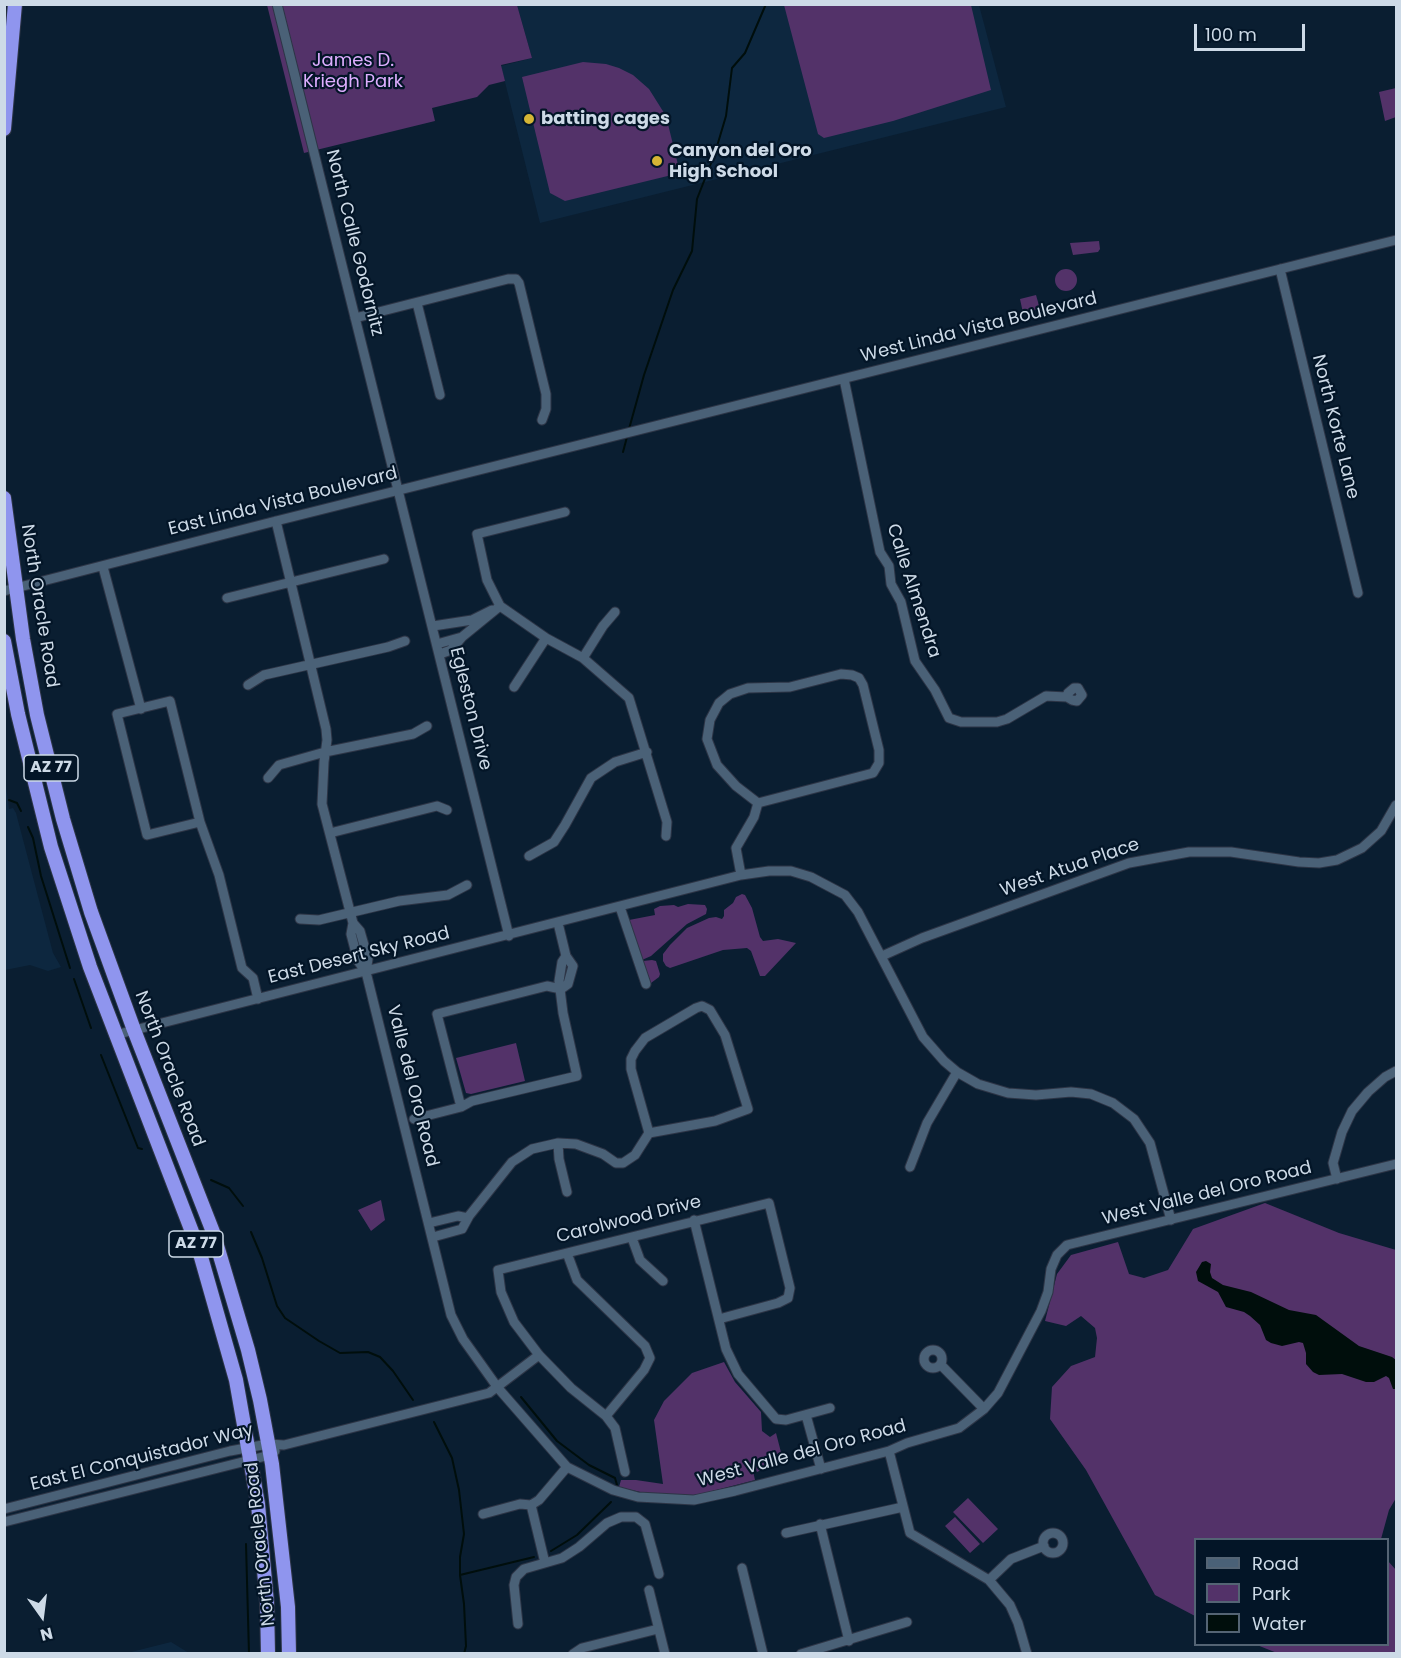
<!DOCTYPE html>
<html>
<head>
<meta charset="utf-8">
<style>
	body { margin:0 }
	#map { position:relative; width:1401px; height:1658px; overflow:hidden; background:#0a1e31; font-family:Poppins,sans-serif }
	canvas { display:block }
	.frame { position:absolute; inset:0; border:6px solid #cddae7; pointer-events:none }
	.legend { position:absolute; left:1194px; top:1538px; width:195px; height:108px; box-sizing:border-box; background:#031527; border:2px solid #546474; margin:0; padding:8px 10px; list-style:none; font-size:18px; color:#cddae7 }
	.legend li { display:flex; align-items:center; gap:12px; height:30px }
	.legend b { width:30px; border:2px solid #546474 }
	.north { position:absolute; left:12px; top:1586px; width:60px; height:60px; -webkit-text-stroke:4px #031527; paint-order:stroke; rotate:166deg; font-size:16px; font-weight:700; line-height:24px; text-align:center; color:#cddae7 }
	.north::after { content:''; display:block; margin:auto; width:21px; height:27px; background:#cddae7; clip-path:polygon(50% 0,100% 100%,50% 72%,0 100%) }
	.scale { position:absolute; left:1194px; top:24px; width:111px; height:27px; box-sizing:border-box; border:3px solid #cddae7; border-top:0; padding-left:8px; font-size:18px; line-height:21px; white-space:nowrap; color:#cddae7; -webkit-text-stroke:4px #031527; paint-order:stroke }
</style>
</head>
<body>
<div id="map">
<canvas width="1401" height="1658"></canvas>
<div class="frame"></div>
<ul class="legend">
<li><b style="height:8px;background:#4a6177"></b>Road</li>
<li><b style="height:16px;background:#533269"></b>Park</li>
<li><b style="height:16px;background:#000e0c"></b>Water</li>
</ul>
<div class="north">N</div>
<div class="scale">100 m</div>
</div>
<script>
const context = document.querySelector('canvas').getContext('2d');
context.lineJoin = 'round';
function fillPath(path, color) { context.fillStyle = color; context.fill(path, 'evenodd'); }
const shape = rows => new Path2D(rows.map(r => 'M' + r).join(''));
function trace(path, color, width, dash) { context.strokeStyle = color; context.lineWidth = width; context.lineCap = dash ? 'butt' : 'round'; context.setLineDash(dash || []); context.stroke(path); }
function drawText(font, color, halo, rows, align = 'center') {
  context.font = font + ' Poppins,sans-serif'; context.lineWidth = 4.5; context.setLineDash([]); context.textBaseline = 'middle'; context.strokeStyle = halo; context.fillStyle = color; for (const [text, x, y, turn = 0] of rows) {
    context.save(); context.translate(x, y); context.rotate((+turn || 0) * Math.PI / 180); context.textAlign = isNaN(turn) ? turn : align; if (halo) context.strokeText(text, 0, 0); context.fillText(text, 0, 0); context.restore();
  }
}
const built = shape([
	[517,5,979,5,1006,107,540,223,501,66,532,58],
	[5,778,9,809,13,808,16,813,53,953,61,967,48,971,30,965,5,970],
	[171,1642,189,1653,127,1653]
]);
const green = shape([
	[267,5,517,5,532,58,501,65,505,81,489,85,477,97,432,108,435,121,304,153],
	[784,5,971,5,991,90,893,121,824,138,818,134],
	[583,62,606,64,619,68,633,75,649,89,666,116,680,173,565,201,550,193,522,77],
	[1396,88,1396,117,1385,121,1379,92],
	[1099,241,1100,249,1098,252,1073,255,1070,243],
	'1055 280a11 11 0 1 1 22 0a11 11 0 1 1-22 0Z',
	[1036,295,1040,309,1023,313,1020,299],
	[742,894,745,895,752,908,760,937,763,941,778,939,796,943,765,976,760,976,751,951,747,948,723,950,670,968,666,966,663,961,663,954,670,945,687,928,709,918,716,917,722,919,724,916,724,910,733,903,736,897],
	[688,904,705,905,707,909,706,914,687,924,651,956,642,960,629,920,655,915,654,909,660,906,674,905,678,907],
	[652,960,656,961,660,974,659,977,651,983,643,961],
	[516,1043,525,1081,471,1094,466,1093,456,1058],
	[381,1200,385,1220,371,1231,358,1210],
	[1265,1203,1339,1233,1396,1250,1396,1498,1389,1510,1381,1539,1196,1540,1195,1616,1155,1595,1086,1470,1050,1419,1052,1387,1071,1366,1095,1357,1097,1338,1095,1328,1081,1316,1066,1326,1045,1321,1057,1274,1071,1255,1118,1242,1129,1274,1144,1278,1168,1270,1193,1229],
	[724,1362,735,1382,761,1412,762,1431,770,1437,776,1433,783,1460,757,1472,756,1470,753,1471,755,1480,701,1494,686,1496,653,1495,619,1487,621,1480,636,1480,663,1484,654,1420,664,1401,692,1373],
	[968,1498,998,1529,983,1543,953,1512],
	[955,1517,980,1544,970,1553,945,1526],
	[1388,1561,1396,1570,1396,1653,1277,1653,1257,1645,1388,1644]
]);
const water = shape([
	[1206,1261,1211,1264,1210,1272,1212,1278,1223,1285,1251,1292,1289,1310,1316,1315,1359,1346,1392,1357,1396,1360,1396,1389,1393,1389,1389,1378,1386,1376,1374,1382,1366,1382,1342,1374,1319,1375,1313,1372,1306,1364,1306,1353,1303,1343,1299,1342,1282,1346,1271,1343,1266,1340,1260,1325,1250,1316,1244,1312,1226,1307,1218,1292,1198,1281,1196,1272,1202,1262]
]);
const stream = shape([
	[629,429,644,375,673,290,692,251,697,199,715,153,726,116,732,68,745,53,766,4],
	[623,452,627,437],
	[9,800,17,803,21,811],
	[28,827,33,838,41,876,70,968],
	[74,979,91,1028],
	[101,1055,138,1148,142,1149],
	[211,1180,229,1188,243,1206],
	[251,1232,262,1258,277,1306,285,1318,319,1341,340,1353,368,1352,380,1357,393,1371,413,1400],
	[521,1397,557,1441,589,1465,615,1478,617,1485],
	[434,1422,452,1458,459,1490,464,1534,460,1557,460,1575,464,1604,466,1646,464,1654],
	[246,1544,249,1654],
	[551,1551,577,1535,611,1502],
	[460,1575,534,1557]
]);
const minor = shape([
	[277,4,509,936],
	[1280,269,1358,593],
	[417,303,440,395],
	[355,318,508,279,516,279,519,283,546,394,546,409,542,420],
	[844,379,880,552,889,566,891,584,901,602,915,661,935,690,949,718,961,722,997,722,1007,719,1046,696,1067,697,1072,700,1077,701,1082,695,1078,688,1074,688,1068,693,1067,697],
	[565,512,477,534,487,580,500,606,546,638,583,658,629,698,667,822,666,836],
	[276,521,326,729,327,740,324,762,322,804,353,923,351,934,358,961,366,972],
	[103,567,141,709],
	[4,591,276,521,1396,240],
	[227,598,384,559],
	[433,626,472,620,492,610],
	[437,644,462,637,500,606],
	[440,654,451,650,462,637],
	[583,658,603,626,615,612],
	[841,674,852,675,859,678,863,685,879,750,879,763,873,773,758,803,736,786,717,765,707,739,710,720,719,703,730,694,748,688,790,687,841,674],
	[248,685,264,675,388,647,405,641],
	[514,687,546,638],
	[268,778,279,765,325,752,413,734,427,726],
	[200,822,147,835,117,714,170,701,200,822,219,875,242,968,253,978,258,999],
	[330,833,437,806,447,810],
	[529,856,554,842,565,825,591,778,615,762,647,752],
	[741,875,736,848,754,817,758,803],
	[620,907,646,984],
	[300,919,319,920,399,901,448,895,467,885],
	[353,923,360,931,368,959,366,972,451,1315,463,1339,498,1388,567,1467,613,1490,638,1497,694,1500,735,1491,889,1451,907,1443,959,1428,984,1409,998,1393,1041,1311,1048,1292,1051,1269,1057,1255,1067,1245,1396,1164],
	[558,923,566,956,573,966,568,984,561,989],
	[882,956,922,938,1129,863,1189,852,1231,852,1299,862,1319,863,1337,860,1362,848,1381,831,1396,805],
	[702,1006,710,1010,725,1035,748,1109,715,1121,649,1133,631,1069,631,1059,635,1051,645,1038,696,1008,702,1006],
	[115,1035,741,875,769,871,791,871,811,877,845,895,858,912,923,1037,944,1061,957,1072,978,1084,1008,1093,1036,1095,1071,1092,1091,1094,1113,1103,1134,1119,1150,1143,1171,1220],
	[461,1107,437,1014,547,986,561,989],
	[414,1119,461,1107,472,1101,577,1076,563,1013,559,981,562,962,566,956],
	[558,1143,559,1159,567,1192],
	[910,1167,927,1123,957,1072],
	[1337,1179,1333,1163,1342,1132,1352,1111,1368,1092,1385,1077,1396,1071],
	[694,1220,726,1349,738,1374,776,1419,786,1420,830,1408],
	[429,1223,458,1216,468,1218],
	[433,1237,462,1229,469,1216,512,1162,532,1149,558,1143,576,1144,603,1154,616,1163,623,1163,635,1155,649,1133],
	[632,1238,640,1260,663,1281],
	[567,1253,577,1280,645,1346,650,1358],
	[719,1319,778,1303,788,1298],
	'924 1359a9 9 0 1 1 18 0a9 9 0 1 1-18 0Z',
	[941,1365,984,1409],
	[806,1415,821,1469],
	[606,1416,644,1370,650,1358],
	[889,1451,910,1533,989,1580,1010,1605,1018,1623,1027,1654],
	[625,1472,615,1428,606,1416,571,1388,539,1355,514,1322,501,1292,498,1270,769,1203,790,1288,788,1298],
	[531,1505,545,1563],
	[4,1509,230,1451,268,1444,284,1445,489,1393,539,1355],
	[483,1514,520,1504,531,1505,539,1500,567,1467],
	[4,1522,270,1455,275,1451],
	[820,1524,849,1641],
	[786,1533,903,1507],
	'1043 1543a10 10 0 1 1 20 0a10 10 0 1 1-20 0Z',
	[742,1568,763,1654],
	[989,1580,1011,1559,1044,1546],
	[649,1590,665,1654],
	[518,1624,514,1585,516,1577,524,1569,562,1558,579,1547,607,1523,621,1517,636,1517,645,1524,659,1574],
	[573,1654,582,1648,658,1629],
	[801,1654,907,1622]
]);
const highway = shape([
	[4,129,15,4],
	[4,498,23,639,37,715,63,819,91,912,134,1030,213,1232,248,1350,260,1400,272,1464,288,1607,289,1654],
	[4,641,18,714,51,847,90,967,199,1250,236,1380,258,1504,267,1603,268,1654]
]);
const markers = [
	[529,119,6,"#d5b535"],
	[657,161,6,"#d5b535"]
];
const shields = [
	[51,768,54],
	[196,1244,54]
];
const shieldNames = [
	["AZ 77",51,768],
	["AZ 77",196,1244]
];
const parkNames = [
	["James D.",353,61],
	["Kriegh Park",353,82]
];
const poiNames = [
	["batting cages",541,119],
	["Canyon del Oro",669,151],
	["High School",669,172]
];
const streetNames = [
	["North Calle Godornitz",354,243,76],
	["West Linda Vista Boulevard",979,328,-14],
	["North Korte Lane",1335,427,76],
	["East Linda Vista Boulevard",283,502,-14],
	["Calle Almendra",913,591,72],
	["North Oracle Road",39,606,81],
	["Egleston Drive",470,709,76],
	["West Atua Place",1070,868,-19],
	["East Desert Sky Road",359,956,-14],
	["North Oracle Road",169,1069,69],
	["Valle del Oro Road",412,1086,76],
	["West Valle del Oro Road",1207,1194,-14],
	["Carolwood Drive",629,1220,-14],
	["West Valle del Oro Road",802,1454,-15],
	["East El Conquistador Way",142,1458,-14],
	["North Oracle Road",261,1544,-96]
];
fillPath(built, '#0d273f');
fillPath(green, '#533269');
fillPath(water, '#000e0c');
trace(stream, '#000e0c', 2);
trace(minor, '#2d3546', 11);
trace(highway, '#2d3546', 16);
trace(minor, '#4a6177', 9);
trace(highway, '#8f95ee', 14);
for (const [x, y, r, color] of markers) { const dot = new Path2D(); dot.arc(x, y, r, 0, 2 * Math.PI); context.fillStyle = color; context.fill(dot); trace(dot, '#031527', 2); }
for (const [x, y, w] of shields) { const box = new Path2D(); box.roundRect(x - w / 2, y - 13, w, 26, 4.5); context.fillStyle = '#031527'; context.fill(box); trace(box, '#cddae7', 1.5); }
drawText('bold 16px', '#cddae7', null, shieldNames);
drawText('18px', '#deaeff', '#031527', parkNames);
drawText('bold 18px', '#cddae7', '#031527', poiNames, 'left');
drawText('18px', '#cddae7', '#031527', streetNames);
</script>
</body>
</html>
